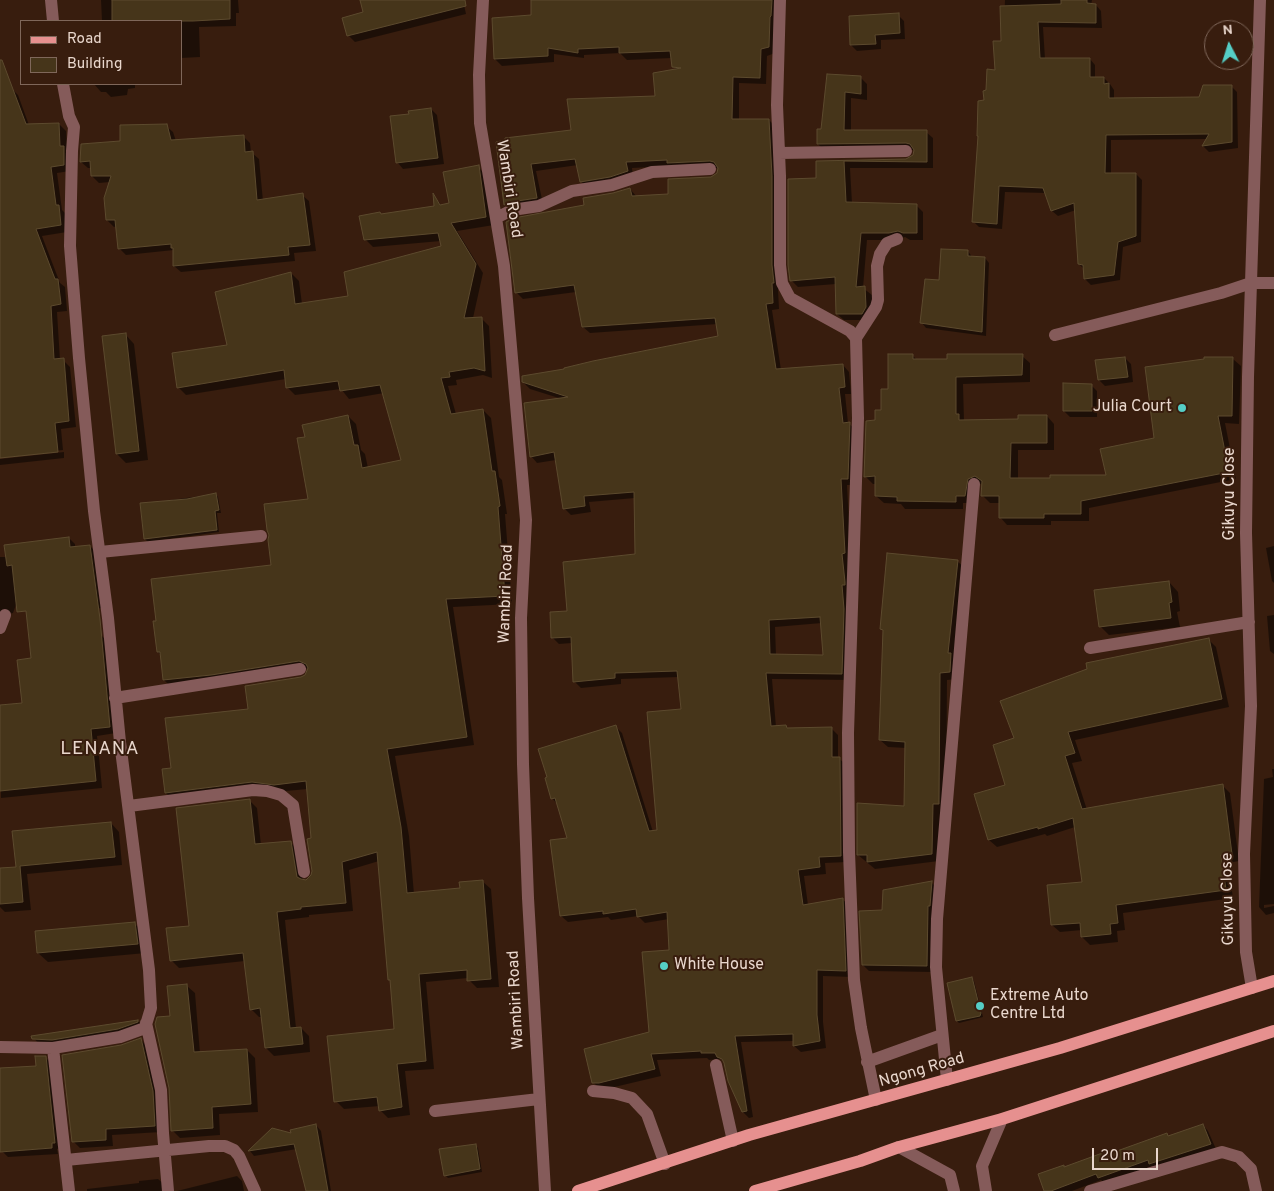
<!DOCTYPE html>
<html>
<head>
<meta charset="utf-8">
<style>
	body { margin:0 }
	#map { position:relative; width:1274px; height:1191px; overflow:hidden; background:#381d0e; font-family:Overpass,sans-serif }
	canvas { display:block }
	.legend { position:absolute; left:20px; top:20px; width:162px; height:65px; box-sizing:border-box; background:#381d0e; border:1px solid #7f675a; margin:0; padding:6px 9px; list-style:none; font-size:15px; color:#e9d7cd }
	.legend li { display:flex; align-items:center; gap:10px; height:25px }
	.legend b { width:25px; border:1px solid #7f675a }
	.north { position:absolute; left:1204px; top:20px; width:50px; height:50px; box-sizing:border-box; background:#381d0e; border:1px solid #7f675a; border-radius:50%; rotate:355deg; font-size:14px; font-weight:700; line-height:20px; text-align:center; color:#e9d7cd }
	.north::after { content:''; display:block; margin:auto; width:18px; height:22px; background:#55cec6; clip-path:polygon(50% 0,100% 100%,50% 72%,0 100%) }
	.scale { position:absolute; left:1092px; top:1148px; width:66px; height:22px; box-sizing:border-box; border:2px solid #e9d7cd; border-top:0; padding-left:6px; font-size:15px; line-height:18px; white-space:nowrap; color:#e9d7cd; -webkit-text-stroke:4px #381d0e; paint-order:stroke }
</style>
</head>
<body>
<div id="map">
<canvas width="1274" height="1191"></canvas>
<ul class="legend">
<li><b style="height:6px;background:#e6908f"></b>Road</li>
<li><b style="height:14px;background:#46351a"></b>Building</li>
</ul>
<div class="north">N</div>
<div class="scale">20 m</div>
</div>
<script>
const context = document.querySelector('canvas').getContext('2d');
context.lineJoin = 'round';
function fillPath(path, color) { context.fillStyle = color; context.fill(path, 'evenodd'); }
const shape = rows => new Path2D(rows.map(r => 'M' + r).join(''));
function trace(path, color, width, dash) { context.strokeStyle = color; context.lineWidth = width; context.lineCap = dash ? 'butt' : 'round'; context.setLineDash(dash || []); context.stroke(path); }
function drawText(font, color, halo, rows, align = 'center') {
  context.font = font + ' Overpass,sans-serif'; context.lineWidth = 4; context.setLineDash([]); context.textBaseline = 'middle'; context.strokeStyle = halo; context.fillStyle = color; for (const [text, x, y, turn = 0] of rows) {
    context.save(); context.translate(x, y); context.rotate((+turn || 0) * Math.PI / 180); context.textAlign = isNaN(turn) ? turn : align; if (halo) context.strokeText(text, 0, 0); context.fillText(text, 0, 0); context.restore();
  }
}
const shadow = shape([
	[101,0,238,0,239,13,236,13,236,26,199,27,200,57,181,58,181,21,164,21,164,17,129,19,129,21,102,21],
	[361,0,463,0,466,14,355,42,348,35,364,13],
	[532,0,778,0,775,53,767,56,766,84,739,83,739,121,769,120,776,127,780,289,778,289,779,309,772,310,781,370,843,365,849,372,851,394,845,394,848,423,856,430,854,485,847,485,851,560,848,680,772,679,776,727,786,726,789,729,832,729,838,735,838,758,846,764,847,862,825,863,826,874,804,876,808,905,842,899,849,905,852,977,823,976,823,1022,826,1048,801,1052,794,1046,794,1041,741,1042,753,1117,749,1118,743,1112,725,1063,721,1059,709,1060,707,1058,657,1060,661,1076,606,1089,600,1089,593,1082,651,1033,671,951,669,919,645,923,638,916,611,920,608,917,568,922,561,916,568,839,558,805,552,798,615,726,622,733,653,832,658,831,682,710,679,677,621,679,621,684,581,688,574,681,572,643,559,644,552,637,568,612,636,555,635,498,589,502,591,512,571,515,564,508,556,460,537,463,531,456,562,399,530,389,523,382,565,370,719,337,718,324,590,333,583,327,576,292,523,299,516,292,585,206,630,189,637,197,670,195,711,178,718,174,719,168,675,169,672,166,632,168,633,178,587,188,581,181,578,165,536,171,543,204,512,211,505,204,497,143,573,131,656,97,677,70,673,66,672,58,627,60,620,53,584,55,584,58,554,54,554,62,502,66,495,59,533,16],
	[822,623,824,656,776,655,775,627],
	[1005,0,1092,0,1091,5,1096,5,1101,11,1102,28,1043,27,1045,59,1090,59,1095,65,1095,78,1104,78,1110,84,1114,90,1114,99,1200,98,1231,86,1237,92,1238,148,1209,152,1203,146,1207,139,1111,140,1111,174,1136,174,1142,180,1141,242,1123,247,1120,280,1091,285,1085,279,1084,269,1079,264,1076,210,1058,216,1052,211,1046,193,1005,192,1002,229,979,227,974,222,985,102,987,92,997,71,1003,42],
	[898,15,904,21,905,39,881,40,881,49,857,51,851,45],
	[828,75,860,77,867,84,867,100,851,98,851,131,926,132,933,138,933,168,850,168,852,203,916,205,923,212,923,240,910,240,905,237,897,240,867,240,863,288,872,295,873,314,869,320,844,320,837,314,836,284,798,287,791,280,817,179,818,162,906,160,914,156,915,150,825,151,818,144,823,131],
	[94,84,135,84,135,88,128,89,127,95,111,97,106,92,101,92],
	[0,88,11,88,18,95,29,125,59,124,66,131,67,150,70,171,57,173,62,210,65,213,67,232,42,236,60,283,65,287,67,311,57,312,60,360,63,360,70,367,76,427,61,429,63,450,0,457],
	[431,109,437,115,444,164,403,169,398,163,410,115],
	[166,126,173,132,176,141,243,136,250,143,251,152,259,159,263,201,302,195,309,201,316,251,294,253,295,261,181,272,174,266,174,250,126,255,119,248,117,226,114,227,107,220,110,182,99,183,92,176,92,168,88,168,81,162,121,142],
	[478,167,486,175,494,225,457,231,483,273,473,318,481,318,489,326,492,378,483,375,456,380,457,385,448,386,456,414,483,410,491,418,499,477,502,480,507,514,505,514,512,604,453,607,474,745,395,756,409,836,414,894,461,889,482,881,491,889,499,987,477,988,469,980,468,978,426,982,434,1069,405,1071,410,1115,388,1118,380,1110,380,1106,344,1109,336,1101,396,1030,379,861,349,870,353,911,309,915,309,917,285,920,296,1028,301,1028,309,1036,310,1052,274,1056,266,1048,262,1017,259,1017,251,1009,245,961,179,968,171,960,190,927,249,800,257,808,261,845,290,842,298,850,303,881,306,881,313,876,313,840,308,789,174,801,166,793,172,769,249,710,306,676,309,668,220,682,172,688,164,680,161,655,158,652,272,566,309,500,307,438,348,416,356,424,361,450,365,454,368,468,402,461,384,393,349,399,341,389,295,395,287,387,286,379,186,395,178,387,228,346,291,273,299,281,302,304,349,297,442,247,441,241,373,247,365,239,382,215,435,207,434,196,442,206,450,204],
	[968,251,972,257,985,258,989,263,986,336,926,328,922,323],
	[125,334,134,344,148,460,126,463,117,454],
	[913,356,917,360,948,360,1022,356,1030,363,1030,382,963,384,964,421,1019,421,1047,416,1054,424,1054,450,1018,450,1018,479,1107,476,1156,439,1233,359,1241,366,1239,424,1225,423,1236,479,1089,508,1089,521,1051,521,1051,525,1007,525,1000,517,1000,503,990,503,982,495,983,483,975,486,972,503,963,503,963,509,905,509,901,504,884,503,876,496,876,484,873,484,866,477,877,421,882,411,889,390],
	[1125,358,1131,364,1133,382,1105,386,1099,380],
	[1091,385,1097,391,1097,417,1070,417,1064,411],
	[64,452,64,458,0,465,0,459],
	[216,494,218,497,221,513,217,513,219,532,148,542,145,539,141,504],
	[69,538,75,544,75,548,90,546,96,552,103,608,32,613,24,583,13,613,0,616,0,557,7,557],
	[1274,546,1274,583,1272,581,1266,548],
	[957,561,965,568,957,679,947,680,946,810,939,861,875,869,858,855,905,807,906,748,888,747,880,740,885,632,882,629],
	[1169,582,1178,592,1180,611,1177,612,1180,627,1109,635,1100,626],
	[1274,615,1274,654,1270,651,1267,616],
	[101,635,108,642,116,733,97,736,102,788,1,798,0,706,23,704,32,659],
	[1208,639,1216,647,1229,707,1075,740,1082,761,1072,763,1087,810,1223,786,1230,793,1239,861,1228,863,1233,898,1123,913,1125,930,1117,931,1118,942,1090,945,1082,937,1082,930,1060,932,1052,925,1083,883,1075,827,1047,836,1045,834,997,847,989,840,1007,786,1016,739],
	[1272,769,1274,769,1274,904,1264,905,1264,908,1274,906,1274,913,1266,915,1259,907,1264,779,1273,777],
	[111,823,119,832,122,865,27,874,31,910,5,912,0,907,0,869,17,868,14,832],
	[931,882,937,888,932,972,869,971,863,965,883,911],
	[134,923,143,932,146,953,48,962,38,953,37,932],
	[972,978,974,981,983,1017,959,1023,957,1021],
	[187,986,195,993,200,1053,247,1050,255,1058,258,1112,219,1114,220,1135,180,1138,172,1130,171,1017],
	[138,1021,147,1030,42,1048,33,1037],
	[141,1040,147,1046,159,1099,161,1132,112,1135,113,1146,80,1148,73,1141,122,1046],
	[45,1057,51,1063,61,1148,57,1149,58,1154,8,1157,2,1151,0,1129,0,1069,38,1068],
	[316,1125,321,1131,331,1191,307,1191,297,1149,254,1156,250,1151,272,1130,293,1134],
	[1203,1125,1208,1131,1216,1149,1156,1169,1153,1166,1105,1184,1101,1180,1072,1191,1045,1191,1063,1166,1065,1168,1118,1152,1167,1134,1169,1137],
	[475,1145,478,1148,482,1172,448,1178,446,1176],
	[237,1176,242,1181,244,1191,177,1191],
	[158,1179,164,1184,165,1191,87,1191,87,1189,139,1183,139,1181]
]);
const building = shape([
	[112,0,230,0,230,19,193,21,112,21,112,0],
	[360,0,465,0,466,6,347,36,342,18,363,12,360,0],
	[531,0,772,0,771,16,770,17,769,47,761,49,760,78,733,77,732,119,769,119,772,176,772,265,774,283,772,283,773,303,766,304,776,369,843,364,845,387,839,388,843,423,850,422,848,479,841,479,845,553,842,554,845,582,845,585,842,585,844,609,842,674,766,673,771,726,786,725,787,728,832,727,832,757,840,757,841,856,819,857,820,867,798,870,803,905,843,898,846,971,817,970,817,1015,820,1041,793,1046,793,1034,735,1036,747,1111,742,1112,728,1081,724,1063,722,1059,717,1057,715,1053,701,1053,701,1051,651,1054,655,1069,599,1083,592,1083,584,1049,649,1032,642,952,669,950,667,912,637,917,636,909,603,914,603,911,560,916,550,840,567,838,555,798,551,799,545,778,547,777,538,749,616,725,649,831,657,830,647,712,681,709,677,671,615,673,615,678,573,682,571,637,551,638,550,612,567,611,563,562,635,554,634,492,584,496,585,506,563,509,554,452,530,457,524,403,568,397,522,382,522,376,564,369,564,368,593,361,718,336,715,318,582,327,574,285,515,293,506,222,514,218,584,205,583,198,613,193,630,188,632,196,668,194,668,179,711,177,717,173,718,168,714,162,710,161,667,163,667,160,626,162,628,171,610,177,580,182,575,159,531,164,537,198,511,202,504,205,496,142,505,140,505,138,571,130,567,99,655,96,653,73,681,68,672,67,670,51,619,53,619,47,578,49,578,53,548,48,548,56,494,59,492,18,531,15,531,0],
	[820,617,823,655,770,654,769,620,820,617],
	[1061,0,1087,0,1087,3,1096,4,1096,23,1038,22,1040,58,1090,58,1090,77,1104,77,1104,84,1109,83,1109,98,1199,97,1203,85,1232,85,1232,142,1202,146,1209,134,1106,135,1105,173,1136,173,1136,236,1118,242,1114,275,1084,279,1083,265,1078,264,1074,203,1051,211,1043,188,999,186,997,224,972,222,978,136,977,136,978,101,984,100,983,91,986,90,987,69,995,70,993,41,1001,41,1000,6,1061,4,1061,0],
	[899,13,900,33,875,35,876,44,850,45,849,16,899,13],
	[0,60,2,60,26,124,59,123,60,146,64,146,64,165,51,167,56,205,59,205,61,225,36,229,55,279,58,279,61,304,51,306,54,359,64,358,69,421,55,423,58,452,0,458,0,60],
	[827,74,861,76,861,94,845,92,844,130,927,130,927,162,844,161,846,202,917,204,917,233,903,233,898,231,889,233,861,233,856,287,865,286,866,307,862,314,836,314,835,277,790,281,788,265,788,179,816,178,816,161,906,159,913,155,914,150,910,144,906,143,817,144,817,129,821,129,827,74],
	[431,108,438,158,396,163,390,116,409,114,408,111,431,108],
	[167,124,171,140,244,135,245,152,253,151,257,200,303,193,310,245,288,247,289,255,173,266,173,248,171,248,171,244,118,249,115,220,106,220,104,198,111,176,91,176,90,161,80,162,81,144,120,141,120,125,167,124],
	[479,165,486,217,451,223,476,264,464,318,482,317,485,371,474,368,449,372,450,377,441,378,451,414,483,409,492,471,495,471,500,506,498,507,505,596,446,599,467,737,387,749,401,827,407,893,460,888,459,882,483,880,491,979,467,981,467,970,419,974,426,1061,397,1064,402,1107,379,1111,377,1097,334,1102,327,1036,394,1029,390,980,388,980,377,852,342,862,346,903,301,907,301,909,277,912,290,1028,301,1027,303,1044,265,1048,260,1008,250,1010,243,953,170,961,166,928,189,926,176,808,250,799,255,844,291,841,297,877,301,879,306,880,311,875,312,871,307,839,311,838,306,781,274,785,252,782,165,793,162,769,171,768,165,718,248,709,245,686,301,677,305,675,308,668,306,664,299,661,211,675,163,680,160,652,157,652,153,621,156,621,151,579,271,565,268,540,269,535,267,530,264,504,308,499,297,438,305,437,302,425,348,415,354,445,358,445,362,468,401,460,380,385,340,391,338,381,286,388,284,370,177,388,172,353,227,345,215,292,291,272,295,304,348,296,344,272,441,246,438,233,364,240,359,216,380,212,381,214,434,206,433,193,440,205,449,203,443,172,479,165],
	[941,249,968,250,968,256,985,257,982,332,920,323,925,279,939,280,941,249],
	[126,333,139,451,116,454,102,336,126,333],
	[888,354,913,354,913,359,947,359,947,354,1023,354,1022,375,956,377,956,414,959,414,959,420,1018,419,1018,415,1047,415,1047,443,1011,443,1010,478,1050,478,1050,475,1106,475,1100,449,1154,438,1145,367,1204,359,1204,357,1233,357,1232,416,1218,416,1229,472,1081,501,1081,514,1044,514,1044,518,999,518,999,496,981,496,982,481,975,476,968,479,965,496,956,496,956,502,897,501,897,497,875,496,875,476,864,477,866,421,875,420,875,410,881,410,881,389,888,389,888,354],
	[1125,357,1128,377,1098,380,1095,360,1125,357],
	[1063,383,1092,384,1092,411,1063,411,1063,383],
	[216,493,219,510,215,511,217,530,144,539,140,503,187,499,216,493],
	[69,537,70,547,90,545,100,619,110,727,91,729,96,781,0,791,0,705,22,703,17,660,31,658,26,611,17,612,12,565,7,566,4,545,69,537],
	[887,553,958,560,948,653,951,653,950,672,940,673,939,801,939,804,933,804,932,854,867,862,867,855,857,855,857,803,904,806,905,742,879,740,883,630,880,629,887,553],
	[1169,581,1172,602,1169,603,1171,618,1099,627,1094,590,1169,581],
	[1209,638,1222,699,1068,732,1075,753,1065,756,1082,809,1223,784,1232,854,1221,855,1226,890,1116,905,1118,923,1110,924,1111,934,1081,937,1080,923,1051,925,1047,885,1082,882,1073,818,1038,829,1038,827,988,840,974,794,1005,785,993,745,1014,738,1000,701,1087,669,1086,663,1209,638],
	[111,822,115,857,20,866,23,902,0,904,0,868,16,867,12,831,111,822],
	[932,881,930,906,928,906,927,966,862,965,859,911,882,910,883,890,932,881],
	[135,922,138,944,37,953,35,931,135,922],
	[972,977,981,1013,980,1016,956,1021,947,983,972,977],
	[187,984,194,1052,247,1049,251,1104,212,1107,213,1128,171,1131,169,1088,155,1024,157,1017,170,1016,167,986,187,984],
	[138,1020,138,1022,118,1029,52,1040,32,1039,31,1036,138,1020],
	[141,1038,153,1091,155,1126,106,1129,106,1140,72,1142,62,1055,121,1045,141,1038],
	[35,1056,46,1056,55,1143,52,1143,52,1148,0,1152,0,1068,36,1066,35,1056],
	[316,1124,328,1191,306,1191,294,1144,248,1151,272,1128,291,1133,290,1130,316,1124],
	[1203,1124,1211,1144,1149,1164,1148,1160,1098,1178,1096,1174,1051,1191,1044,1191,1038,1174,1064,1165,1064,1167,1116,1148,1117,1151,1167,1133,1168,1136,1203,1124],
	[476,1144,480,1169,444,1176,439,1149,476,1144]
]);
const minor = shape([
	[51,0,53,21],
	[483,0,479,75,480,123,504,266,526,520,521,618,523,764,528,898,545,1191],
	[780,0,777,105,780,176,780,265,782,283,790,298,850,331,856,338,858,418,848,733,849,852,854,980,861,1028,876,1100],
	[779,153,906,151],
	[496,218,512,210,539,206,572,191,612,185,652,172,710,169],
	[1055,335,1221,293,1251,283,1274,283],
	[856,338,876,307,878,300,877,266,880,254,887,243,897,239],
	[100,552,261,536],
	[0,628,5,615],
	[1090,648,1249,622],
	[115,698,300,669],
	[129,806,253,790,267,791,281,795,293,805,304,872],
	[1252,988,1246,952,1244,854,1251,706,1246,533,1248,377,1260,0],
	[146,1023,161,1090,163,1133,168,1191],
	[0,1047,53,1048,69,1191],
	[53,1048,120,1037,145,1028,151,1008,149,970,120,742,108,618,94,511,79,358,70,246,72,151,74,127,69,116,63,84],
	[867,1062,942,1035],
	[716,1065,733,1141],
	[947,1080,936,967,937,919,974,484],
	[593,1091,614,1093,632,1098,647,1114,665,1164],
	[435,1111,539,1099],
	[899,1147,950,1175,954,1191],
	[66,1160,209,1146,225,1146,234,1150,239,1156,255,1191],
	[986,1191,982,1166,1002,1119],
	[1090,1191,1222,1152,1239,1157,1251,1169,1256,1191]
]);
const major = shape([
	[578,1191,749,1135,1060,1048,1274,981],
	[755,1191,860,1161,899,1147,1002,1119,1274,1031]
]);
const markers = [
	[1182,408,5,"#55cec6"],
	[664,966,5,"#55cec6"],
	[980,1006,5,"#55cec6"]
];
const streetNames = [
	["Wambiri Road",508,189,81],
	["Gikuyu Close",1231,494,-90],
	["Wambiri Road",507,594,-88],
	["Gikuyu Close",1229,899,-91],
	["Wambiri Road",517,1000,-93],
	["Ngong Road",922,1071,-16]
];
const poiNames = [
	["Julia Court",1172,408,"right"],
	["White House",674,966],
	["Extreme Auto",990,997],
	["Centre Ltd",990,1015]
];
const quarterNames = [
	["LENANA",100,750]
];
fillPath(shadow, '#0007');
fillPath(building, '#46351a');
trace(building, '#5c4a2e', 1);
trace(minor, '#855b5a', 12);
trace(major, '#e6908f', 12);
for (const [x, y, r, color] of markers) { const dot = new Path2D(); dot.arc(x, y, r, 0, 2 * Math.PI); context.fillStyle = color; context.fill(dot); trace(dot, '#381d0e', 2); }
drawText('16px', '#e9d7cd', '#381d0e', streetNames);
drawText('16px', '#e9d7cd', '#381d0e', poiNames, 'left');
context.letterSpacing = '1px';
drawText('19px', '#e9d7cd', '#381d0e', quarterNames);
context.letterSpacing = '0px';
</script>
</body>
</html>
